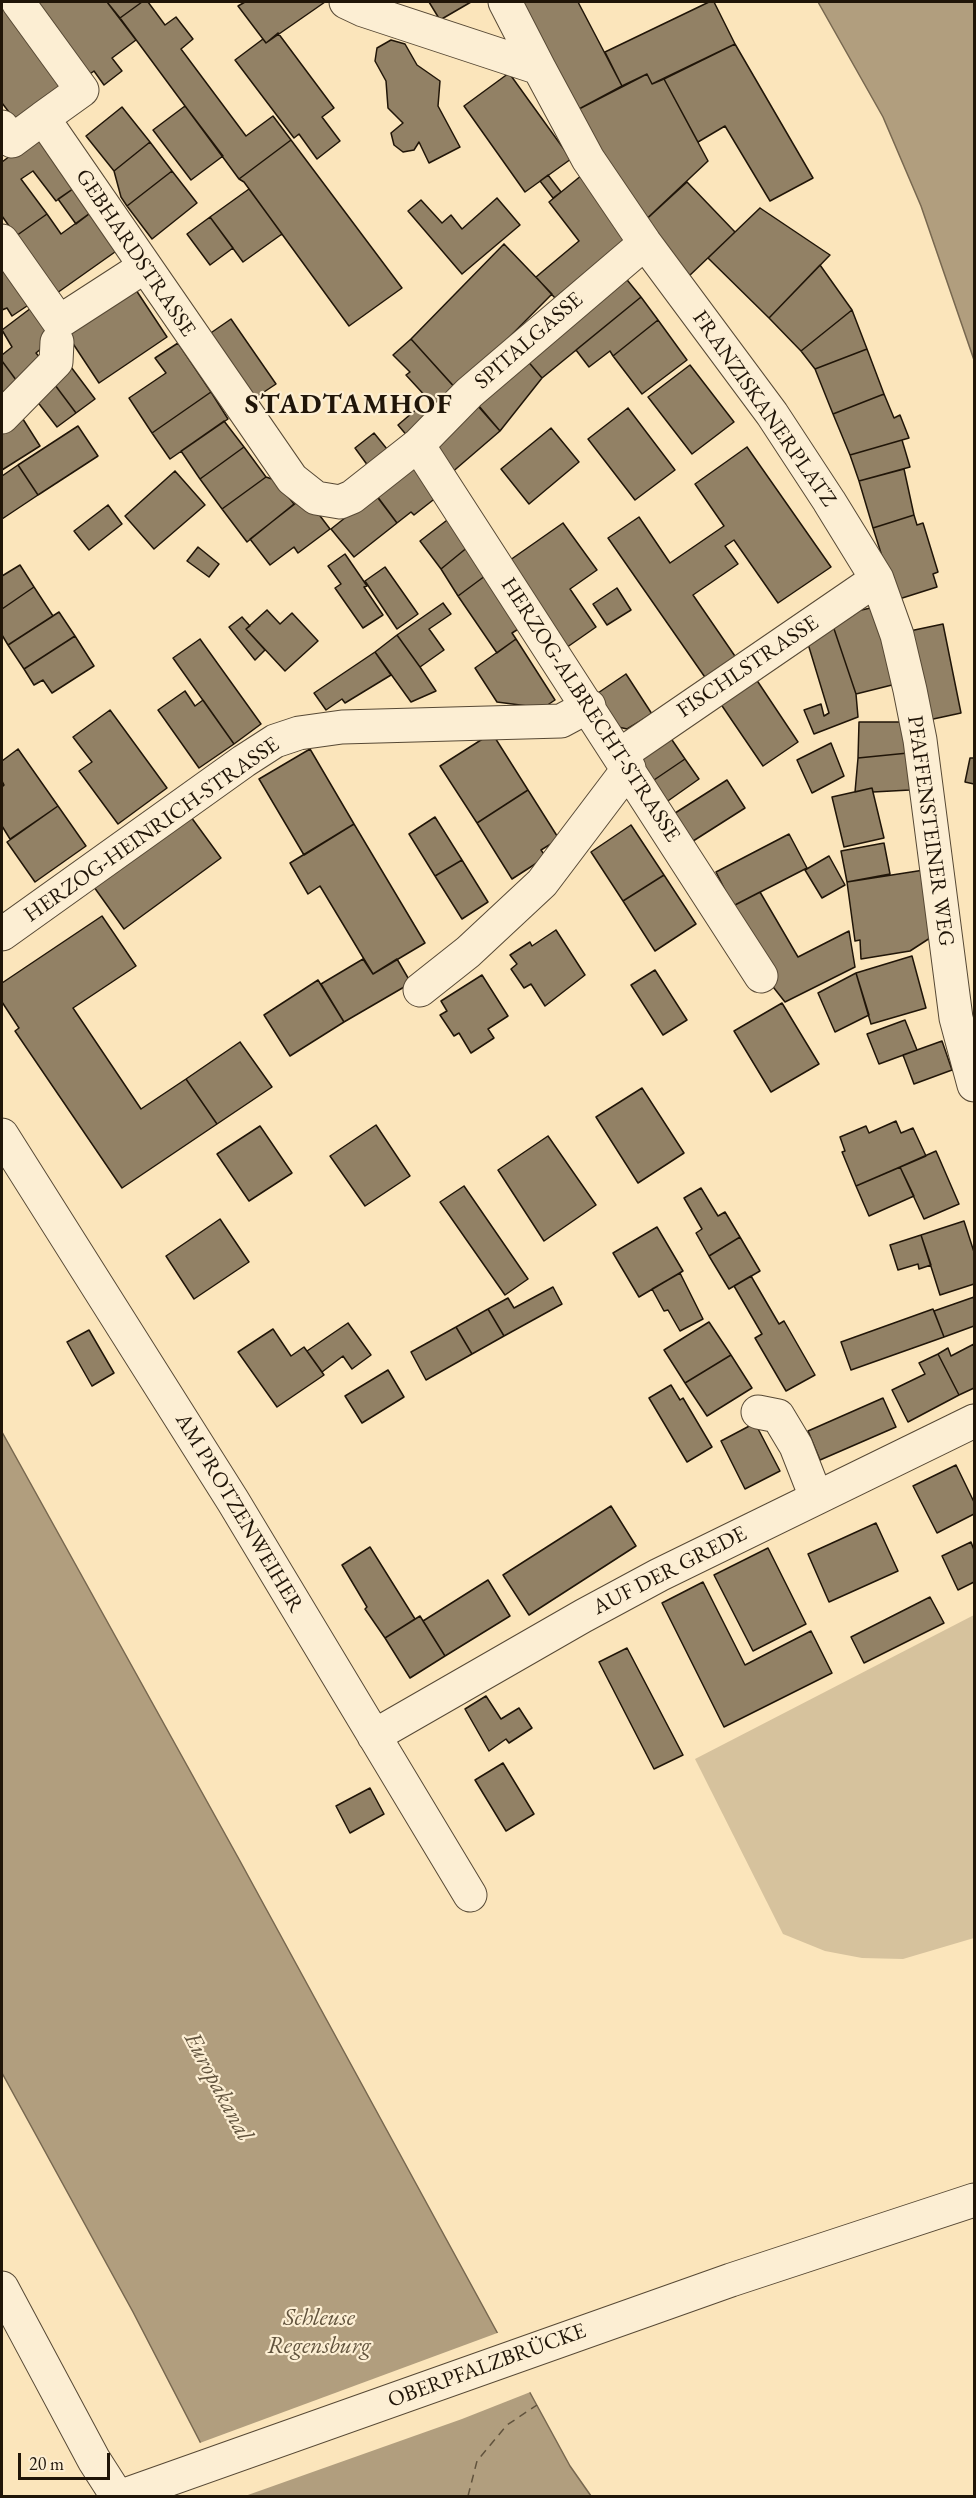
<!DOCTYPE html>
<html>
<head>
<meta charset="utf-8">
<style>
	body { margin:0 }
	#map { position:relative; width:976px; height:2498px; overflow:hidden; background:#fbe5bb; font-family:"EB Garamond",serif }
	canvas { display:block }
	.frame { position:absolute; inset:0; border:3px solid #201508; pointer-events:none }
	.scale { position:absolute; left:18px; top:2453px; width:92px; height:27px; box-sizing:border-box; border:3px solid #201508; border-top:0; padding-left:8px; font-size:18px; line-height:21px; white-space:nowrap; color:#201508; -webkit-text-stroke:4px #fceed3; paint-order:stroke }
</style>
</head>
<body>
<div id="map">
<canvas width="976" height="2498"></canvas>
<div class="frame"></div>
<div class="scale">20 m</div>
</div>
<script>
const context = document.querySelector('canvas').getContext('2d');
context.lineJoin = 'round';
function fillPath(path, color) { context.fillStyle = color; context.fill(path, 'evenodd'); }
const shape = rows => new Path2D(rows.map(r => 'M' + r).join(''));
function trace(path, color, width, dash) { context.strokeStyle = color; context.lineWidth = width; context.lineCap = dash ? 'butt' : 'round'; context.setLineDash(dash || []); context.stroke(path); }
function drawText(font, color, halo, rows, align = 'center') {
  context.font = font + ' "EB Garamond",serif'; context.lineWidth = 4.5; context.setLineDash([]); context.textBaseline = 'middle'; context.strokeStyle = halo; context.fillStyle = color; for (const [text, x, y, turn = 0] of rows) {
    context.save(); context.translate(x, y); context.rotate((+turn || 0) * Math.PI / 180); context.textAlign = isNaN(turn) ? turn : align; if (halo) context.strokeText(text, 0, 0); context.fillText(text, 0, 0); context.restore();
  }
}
const green = shape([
	[974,1615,974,1938,903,1959,862,1958,825,1951,783,1934,695,1759]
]);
const water = shape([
	[818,2,974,2,974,360,921,206,883,117,818,2],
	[2,1432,240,1861,570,2466,591,2496,228,2496,133,2312,2,2073,2,1432]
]);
const pier = shape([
	[500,2332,533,2391,462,2419,245,2496,224,2496,197,2444]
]);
const ferry = shape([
	[468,2496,477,2461,507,2425,537,2405]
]);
const building = shape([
	[4,2,68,80,15,120,2,103,2,3,4,2],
	[26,2,107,2,136,40,112,58,122,71,104,85,94,71,83,79,26,2],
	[107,2,142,2,120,18,107,2],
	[142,2,148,2,165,25,176,17,193,39,181,49,246,136,273,116,291,140,239,179,120,18,142,2],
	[245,2,325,2,266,43,238,6,245,2],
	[429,2,471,2,440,20,429,2],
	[521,2,578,2,622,86,579,109,521,2],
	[709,2,714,2,735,44,652,84,647,74,622,86,605,52,709,2],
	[278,33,334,108,322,117,340,141,317,159,299,134,294,138,235,60,263,39,266,43,278,33],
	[391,40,405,44,417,65,440,81,438,106,460,147,429,163,419,142,414,150,403,152,394,145,391,133,403,123,388,108,386,81,375,61,377,48,391,40],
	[735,44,813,178,770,201,725,126,698,142,664,79,735,44],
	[509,73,571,159,525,192,464,106,509,73],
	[647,74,652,84,664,79,708,161,639,226,579,109,647,74],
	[185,106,223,156,191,180,153,130,185,106],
	[122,107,150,142,114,171,86,136,122,107],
	[43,131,80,184,56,201,33,171,21,179,47,214,16,236,2,216,2,162,43,131],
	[291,140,402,288,349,326,244,182,239,179,291,140],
	[150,142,172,171,127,206,121,197,114,171,150,142],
	[172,171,197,203,152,239,127,206,172,171],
	[548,175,561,192,553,198,540,181,548,175],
	[582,175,628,237,555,298,536,277,579,241,549,202,582,175],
	[687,182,735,232,688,277,639,226,687,182],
	[80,184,97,208,76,224,58,199,80,184],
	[249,189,282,234,243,262,210,217,249,189],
	[497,198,520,225,462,274,408,211,421,200,442,223,451,215,462,229,497,198],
	[97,208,122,247,57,293,16,236,47,214,61,234,97,208],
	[760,208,830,255,769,318,708,258,760,208],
	[210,217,233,248,210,265,187,234,210,217],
	[504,244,552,294,457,390,411,339,504,244],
	[820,265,852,310,801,351,769,318,820,265],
	[9,266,33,302,12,316,7,308,2,310,2,271,9,266],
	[619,270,641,297,542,378,521,353,619,270],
	[134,287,167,337,99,383,66,333,134,287],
	[641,297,658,320,613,356,610,351,589,367,576,350,641,297],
	[35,305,50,341,36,353,43,361,22,388,2,361,2,355,12,347,2,330,35,305],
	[852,310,867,349,815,369,801,351,852,310],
	[231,319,276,384,246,404,202,339,231,319],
	[658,320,687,360,642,394,613,356,658,320],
	[411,339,459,392,439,411,406,375,410,372,393,355,411,339],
	[178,343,211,392,152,433,129,398,166,373,155,358,178,343],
	[867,349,884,394,833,414,815,369,867,349],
	[521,353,542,378,500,431,470,397,521,353],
	[2,361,22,388,2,405,2,361],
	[690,365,734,422,692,454,648,397,690,365],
	[71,367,95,399,76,413,52,381,71,367],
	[52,381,76,413,57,427,33,396,52,381],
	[211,392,228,419,170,459,152,433,211,392],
	[884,394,894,418,900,415,909,438,850,455,833,414,884,394],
	[473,399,500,431,450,474,425,442,473,399],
	[419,407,431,420,409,438,398,425,419,407],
	[628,408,675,470,635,500,588,439,628,408],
	[21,416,40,446,2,470,2,428,21,416],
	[224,421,244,447,200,479,181,451,224,421],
	[78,426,98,456,38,495,18,465,78,426],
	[551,428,579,462,529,504,501,469,551,428],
	[374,433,391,454,371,470,355,448,374,433],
	[902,440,910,467,859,481,850,455,902,440],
	[244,447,266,477,222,509,200,479,244,447],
	[747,447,831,567,778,603,734,540,725,546,738,564,693,595,739,662,709,683,608,538,639,517,670,563,724,526,695,484,747,447],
	[418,455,442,493,414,515,411,512,397,523,374,492,418,455],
	[18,465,38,495,2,519,2,476,18,465],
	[904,469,914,515,873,528,859,481,904,469],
	[175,471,205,505,154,549,125,516,175,471],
	[266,477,275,480,294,504,247,542,222,509,266,477],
	[375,494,397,523,354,557,331,529,375,494],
	[305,496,330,529,298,553,294,547,270,565,250,539,305,496],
	[108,505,122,524,89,550,74,531,108,505],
	[455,514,474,542,441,569,420,541,455,514],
	[914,515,917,525,923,523,938,572,933,574,937,587,896,600,873,528,914,515],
	[563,523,597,570,570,589,596,627,563,650,503,565,563,523],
	[474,542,493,570,458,596,441,569,474,542],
	[198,547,219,564,209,577,187,561,198,547],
	[345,554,367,586,364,587,383,615,363,628,335,588,341,584,328,566,345,554],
	[20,565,34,587,2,609,2,576,20,565],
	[385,567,418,614,397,629,365,581,385,567],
	[493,570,528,623,512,633,516,639,497,653,458,596,493,570],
	[34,587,53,616,8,645,2,635,2,609,34,587],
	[617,588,631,610,607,625,593,604,617,588],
	[443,603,451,614,429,629,444,650,420,667,397,635,443,603],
	[875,607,896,684,856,694,830,617,875,607],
	[267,610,280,624,292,613,318,641,285,671,246,629,267,610],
	[59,612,75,636,24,669,8,645,59,612],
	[242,617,250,626,246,629,265,650,255,660,229,627,242,617],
	[830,617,856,694,858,717,814,734,804,710,821,704,824,716,829,713,805,634,830,617],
	[943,624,961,713,924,721,905,632,943,624],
	[397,635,420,667,436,691,411,702,375,652,397,635],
	[75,636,94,666,52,693,43,680,34,685,24,669,75,636],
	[200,639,261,724,234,744,173,658,200,639],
	[516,639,555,700,543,708,497,702,475,668,516,639],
	[375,652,391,675,345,703,342,699,326,710,314,693,375,652],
	[752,673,798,742,763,766,716,697,752,673],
	[626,674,652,714,627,729,610,725,592,697,626,674],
	[185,691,195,706,203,700,234,744,199,768,158,710,185,691],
	[110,710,167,788,118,824,79,771,92,762,73,737,110,710],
	[859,722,909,722,908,753,858,758,859,722],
	[492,733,528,790,477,823,440,766,492,733],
	[670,737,685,759,651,782,636,761,670,737],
	[831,743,844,776,812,793,797,760,831,743],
	[18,749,58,806,10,839,2,826,2,787,4,785,2,781,2,761,18,749],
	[310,749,354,824,304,855,259,779,310,749],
	[908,753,910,790,873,792,872,788,855,792,858,758,908,753],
	[970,758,974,758,974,784,965,782,970,758],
	[685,759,699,779,665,803,651,782,685,759],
	[727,780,745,808,690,843,672,815,727,780],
	[872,788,884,838,844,847,832,797,872,788],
	[528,790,559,839,541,850,546,857,512,879,477,823,528,790],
	[58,806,86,846,35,882,7,842,58,806],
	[191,817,221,858,124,929,94,887,191,817],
	[435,817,462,860,435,876,409,834,435,817],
	[354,824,425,943,373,974,320,886,308,894,290,863,354,824],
	[631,825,664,875,623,901,591,852,631,825],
	[789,834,807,868,733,906,716,872,789,834],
	[884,843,890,874,847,882,841,851,884,843],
	[829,856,845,885,822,898,805,870,829,856],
	[462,860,488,902,462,919,435,876,462,860],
	[924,870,930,938,910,951,861,959,860,940,855,941,847,882,924,870],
	[664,875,696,924,655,951,623,901,664,875],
	[760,892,798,957,849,931,855,967,785,1002,770,983,777,980,733,906,760,892],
	[102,916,136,966,73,1008,141,1109,186,1079,217,1124,122,1188,15,1031,19,1028,2,1002,2,983,102,916],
	[556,930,585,975,545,1006,531,984,524,988,511,969,517,964,510,955,530,942,532,946,556,930],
	[912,956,926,1008,871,1024,856,973,912,956],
	[363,959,373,974,397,959,411,983,344,1022,321,984,363,959],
	[655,970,687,1020,663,1035,631,985,655,970],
	[856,973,869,1015,835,1032,818,993,856,973],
	[482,975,508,1016,488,1029,494,1038,471,1053,459,1033,454,1036,440,1015,447,1011,441,1001,482,975],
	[318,980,344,1022,290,1056,264,1015,318,980],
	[782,1003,819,1064,771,1092,734,1031,782,1003],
	[905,1020,917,1050,879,1064,867,1034,905,1020],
	[942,1041,952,1070,914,1084,903,1055,942,1041],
	[240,1042,272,1087,217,1124,186,1079,240,1042],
	[642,1088,684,1153,638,1183,596,1117,642,1088],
	[896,1121,901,1133,913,1128,926,1156,856,1186,842,1152,845,1151,840,1137,866,1126,869,1133,896,1121],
	[376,1125,410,1176,365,1206,330,1156,376,1125],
	[260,1126,292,1173,249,1201,217,1154,260,1126],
	[548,1136,596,1205,544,1241,498,1170,548,1136],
	[936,1151,959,1204,924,1219,900,1167,936,1151],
	[900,1167,914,1196,869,1216,856,1186,900,1167],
	[464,1186,528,1279,505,1295,440,1202,464,1186],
	[701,1188,718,1216,725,1212,740,1237,709,1256,696,1233,702,1229,684,1198,701,1188],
	[220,1219,249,1262,194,1299,166,1256,220,1219],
	[964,1221,974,1252,974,1284,940,1295,921,1235,964,1221],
	[657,1227,683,1271,639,1297,613,1253,657,1227],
	[921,1235,931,1265,919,1269,918,1264,898,1270,890,1245,921,1235],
	[740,1237,760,1271,729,1289,709,1256,740,1237],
	[680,1273,703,1319,680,1331,668,1310,664,1311,652,1289,680,1273],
	[751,1276,779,1324,784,1321,815,1375,786,1391,755,1338,762,1334,734,1286,751,1276],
	[553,1287,562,1304,504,1336,488,1309,508,1298,514,1308,553,1287],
	[974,1297,974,1326,944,1337,934,1311,974,1297],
	[488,1309,504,1336,472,1354,456,1327,488,1309],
	[933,1309,944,1337,851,1370,841,1342,933,1309],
	[709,1322,731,1355,685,1383,664,1350,709,1322],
	[348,1323,371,1355,352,1369,343,1356,322,1372,307,1351,348,1323],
	[456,1327,472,1354,426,1380,411,1352,456,1327],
	[273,1329,291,1356,304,1347,324,1375,277,1407,238,1352,273,1329],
	[89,1330,114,1373,92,1386,67,1342,89,1330],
	[974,1344,974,1388,959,1395,938,1354,948,1348,951,1356,974,1344],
	[938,1354,959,1395,908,1422,892,1390,925,1374,919,1363,938,1354],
	[731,1355,752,1388,707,1416,685,1383,731,1355],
	[388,1370,404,1397,362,1423,345,1396,388,1370],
	[671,1385,680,1400,683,1398,712,1447,687,1462,649,1398,671,1385],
	[883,1398,896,1427,820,1460,808,1431,883,1398],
	[755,1423,780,1471,745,1489,721,1441,755,1423],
	[956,1465,974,1502,974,1514,937,1533,913,1486,956,1465],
	[611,1506,636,1546,529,1615,503,1575,611,1506],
	[876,1523,898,1571,829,1602,808,1554,876,1523],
	[971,1542,974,1550,974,1582,958,1590,942,1556,971,1542],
	[370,1547,415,1619,385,1638,365,1609,367,1607,342,1565,370,1547],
	[768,1548,806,1624,753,1651,714,1575,768,1548],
	[488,1580,510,1616,445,1656,423,1621,488,1580],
	[703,1582,745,1665,811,1631,832,1673,724,1727,662,1603,703,1582],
	[930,1597,944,1623,864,1663,851,1637,930,1597],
	[420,1616,445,1656,410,1678,385,1638,420,1616],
	[627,1648,683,1755,654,1769,599,1662,627,1648],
	[486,1696,501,1719,519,1708,532,1728,509,1743,506,1739,489,1751,465,1709,486,1696],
	[503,1763,534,1814,506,1831,475,1780,503,1763],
	[370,1788,384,1814,350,1833,336,1806,370,1788]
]);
const minor = shape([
	[18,2,82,90,43,118,292,479,316,498,340,502,352,497,418,445,469,393,645,243],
	[346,2,363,10,539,68,588,159,645,243,772,414,829,501,877,579,897,635,910,690,920,740,956,1018,974,1085],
	[505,2,539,68],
	[2,127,12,141,43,118],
	[2,241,59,322,144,267],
	[2,417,56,362,57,342],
	[418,445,761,976],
	[620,755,877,579],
	[2,934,244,761,275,741,299,733,342,727,561,721,589,706],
	[420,990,468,952,542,883,629,768],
	[2,1135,233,1501,470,1895],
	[758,1412,778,1416,796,1446,816,1497],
	[374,1736,583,1616,659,1575,974,1421],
	[2,2288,94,2460,117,2496],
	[122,2496,731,2280,974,2200]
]);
const streetNames = [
	["GEBHARDSTRASSE",135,253,56],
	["SPITALGASSE",529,341,-41],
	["FRANZISKANERPLATZ",764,409,55],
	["FISCHLSTRASSE",748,667,-34],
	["HERZOG-ALBRECHT-STRASSE",590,710,57],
	["HERZOG-HEINRICH-STRASSE",152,830,-35],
	["PFAFFENSTEINER WEG",930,831,82],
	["AM PROTZENWEIHER",239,1513,59],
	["AUF DER GREDE",670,1571,-27],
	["OBERPFALZBRÜCKE",487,2366,-20]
];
const waterNames = [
	["Europakanal",218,2087,62],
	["Schleuse",319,2318],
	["Regensburg",319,2346]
];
const districtNames = [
	["STADTAMHOF",349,405]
];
fillPath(green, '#d6c29d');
fillPath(water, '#b19e7e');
trace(water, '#77674f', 1.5);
fillPath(pier, '#fbe5bb');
trace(ferry, '#61533d', 1.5, [8, 6]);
fillPath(building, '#928165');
trace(building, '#201508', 1.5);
trace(minor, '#574935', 35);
trace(minor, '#fceed3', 33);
drawText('22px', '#201508', '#fceed3', streetNames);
drawText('italic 24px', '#61533d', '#fceed3', waterNames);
context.letterSpacing = '1.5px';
drawText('bold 28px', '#201508', '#fceed3', districtNames);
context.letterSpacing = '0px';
</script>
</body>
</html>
